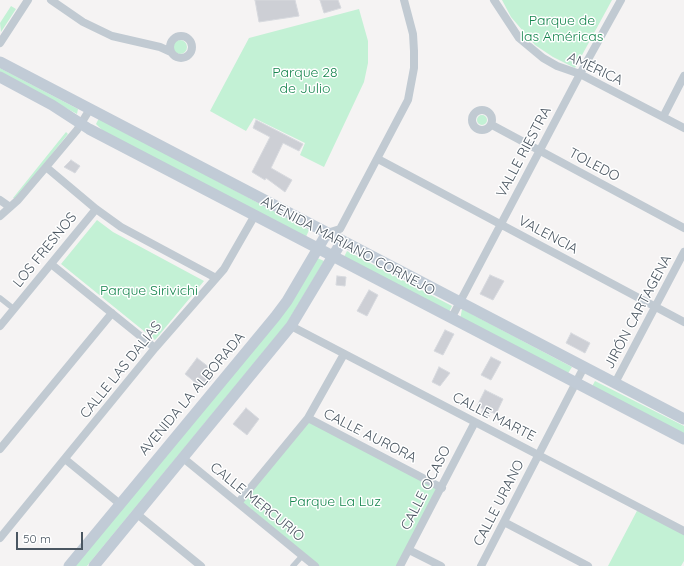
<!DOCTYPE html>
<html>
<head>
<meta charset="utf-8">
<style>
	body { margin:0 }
	#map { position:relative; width:684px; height:566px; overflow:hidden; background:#f5f3f3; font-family:Quicksand,sans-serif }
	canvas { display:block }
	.scale { position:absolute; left:16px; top:532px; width:67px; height:18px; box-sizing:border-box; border:2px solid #4a5661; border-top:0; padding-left:5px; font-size:12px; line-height:14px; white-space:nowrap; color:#4a5661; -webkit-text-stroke:3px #fff; paint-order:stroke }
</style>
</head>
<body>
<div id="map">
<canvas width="684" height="566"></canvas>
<div class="scale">50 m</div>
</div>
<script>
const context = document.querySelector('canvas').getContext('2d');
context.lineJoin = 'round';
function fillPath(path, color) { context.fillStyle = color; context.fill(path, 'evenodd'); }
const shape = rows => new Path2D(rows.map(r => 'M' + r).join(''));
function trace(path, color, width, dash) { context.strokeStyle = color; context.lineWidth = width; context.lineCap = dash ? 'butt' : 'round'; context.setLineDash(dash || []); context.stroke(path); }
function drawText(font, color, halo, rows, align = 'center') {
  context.font = font + ' Quicksand,sans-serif'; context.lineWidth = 3; context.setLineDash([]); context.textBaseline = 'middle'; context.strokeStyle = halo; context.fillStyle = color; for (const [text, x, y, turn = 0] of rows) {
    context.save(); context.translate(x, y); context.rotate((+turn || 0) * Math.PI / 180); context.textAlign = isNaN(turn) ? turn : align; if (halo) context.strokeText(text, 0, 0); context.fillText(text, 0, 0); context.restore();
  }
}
const green = shape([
	[502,0,612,0,575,68,553,57,535,45,511,17],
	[11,6,16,9,1,32,0,23],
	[359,9,368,41,368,63,364,82,324,167,300,155,305,143,254,118,246,131,210,111,249,38],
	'173 47a7 7 0 1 1 14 0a7 7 0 1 1-14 0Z',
	[0,68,78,109,77,114,0,72],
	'477 120a5 5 0 1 1 10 0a5 5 0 1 1-10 0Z',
	[99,118,309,230,305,239,104,132,96,124],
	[66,132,68,134,31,180,15,199,13,198],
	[97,220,113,232,204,281,155,340,61,264],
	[347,251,452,306,448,314,343,259],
	[315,257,324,261,287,323,87,566,73,566,280,317],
	[462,309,572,367,567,375,460,320],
	[595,381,684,426,684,438,590,390],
	[308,418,442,488,400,566,315,566,238,503],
	[639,507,684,531,684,561,681,566,608,566]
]);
const building = shape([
	[255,0,295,0,299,16,259,22,255,0],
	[320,0,338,0,341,8,324,13,320,0],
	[256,120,303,144,299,151,283,143,271,168,292,180,285,192,266,178,265,180,252,172,270,137,253,128,256,120],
	[71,160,80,166,75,173,64,167,71,160],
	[490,275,504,281,493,300,480,294,490,275],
	[337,276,346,277,345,286,336,285,337,276],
	[369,290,378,295,367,316,357,311,369,290],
	[445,330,454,334,443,355,434,351,445,330],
	[571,333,590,343,585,353,566,343,571,333],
	[491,357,501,362,491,380,481,375,491,357],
	[197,358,210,368,208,372,214,377,206,386,204,385,202,388,185,374,197,358],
	[439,367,450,373,440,386,432,382,439,367],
	[485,390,503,399,496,414,491,412,489,417,481,413,483,409,477,406,485,390],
	[246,408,259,419,247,435,233,424,246,408]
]);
const pedestrian = shape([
	[0,298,14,309],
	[293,566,302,556]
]);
const minor = shape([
	[51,0,83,22,112,36,160,47,171,52],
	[494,0,519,38,543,58,557,66,580,74,684,128],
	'170 47a11 11 0 1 1 22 0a11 11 0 1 1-22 0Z',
	[0,43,28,0],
	'472 120a10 10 0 1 1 20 0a10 10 0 1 1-20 0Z',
	[663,117,684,76],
	[492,125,684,228],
	[378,159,684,322],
	[46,167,96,209,121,227,216,278],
	[0,200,10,207],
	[0,216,18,200,46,167,77,130,90,109],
	[327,233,340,229,408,100,414,68,414,51,413,34,404,0],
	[51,264,155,348],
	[452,317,580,74,621,0],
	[0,326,96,209],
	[291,326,684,531],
	[615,383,684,252],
	[308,418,442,488],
	[0,449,112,313],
	[183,458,315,566],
	[65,459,120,504],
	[238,503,308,418,344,354],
	[137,514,201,566],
	[504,522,588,566],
	[0,538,155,348,224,269,255,215],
	[409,550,441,566],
	[400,566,475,422],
	[481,566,584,367]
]);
const secondary = shape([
	[0,62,684,419],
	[0,77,52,105,89,129,684,439],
	[69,566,275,317,287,301,327,233],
	[94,566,291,326,342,241]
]);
const parkNames = [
	["Parque de",562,21],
	["las Américas",562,37],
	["Parque 28",305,73],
	["de Julio",305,89],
	["Parque Sirivichi",149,291],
	["Parque La Luz",335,502]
];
const streetNames = [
	["AMÉRICA",595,69,25],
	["VALLE RIESTRA",524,152,-62],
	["TOLEDO",594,165,28],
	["VALENCIA",548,235,28],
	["AVENIDA MARIANO CORNEJO",348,246,28],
	["LOS FRESNOS",45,250,-51],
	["JIRÓN CARTAGENA",638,312,-62],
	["CALLE LAS DALIAS",121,370,-51],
	["AVENIDA LA ALBORADA",192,394,-50],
	["CALLE MARTE",494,417,27],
	["CALLE AURORA",370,436,27],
	["CALLE OCASO",426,488,-63],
	["CALLE MERCURIO",257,502,39],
	["CALLE URANO",499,503,-63]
];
fillPath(green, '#c3f1d5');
fillPath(building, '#cdcfd5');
trace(building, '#d7d9de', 1);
trace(pedestrian, '#c1cad2', 5.5);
trace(minor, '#c1cad2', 8);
trace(secondary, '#c1cbd6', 11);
drawText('14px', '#17864f', '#fff', parkNames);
drawText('14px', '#4a5661', '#fff', streetNames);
</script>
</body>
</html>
